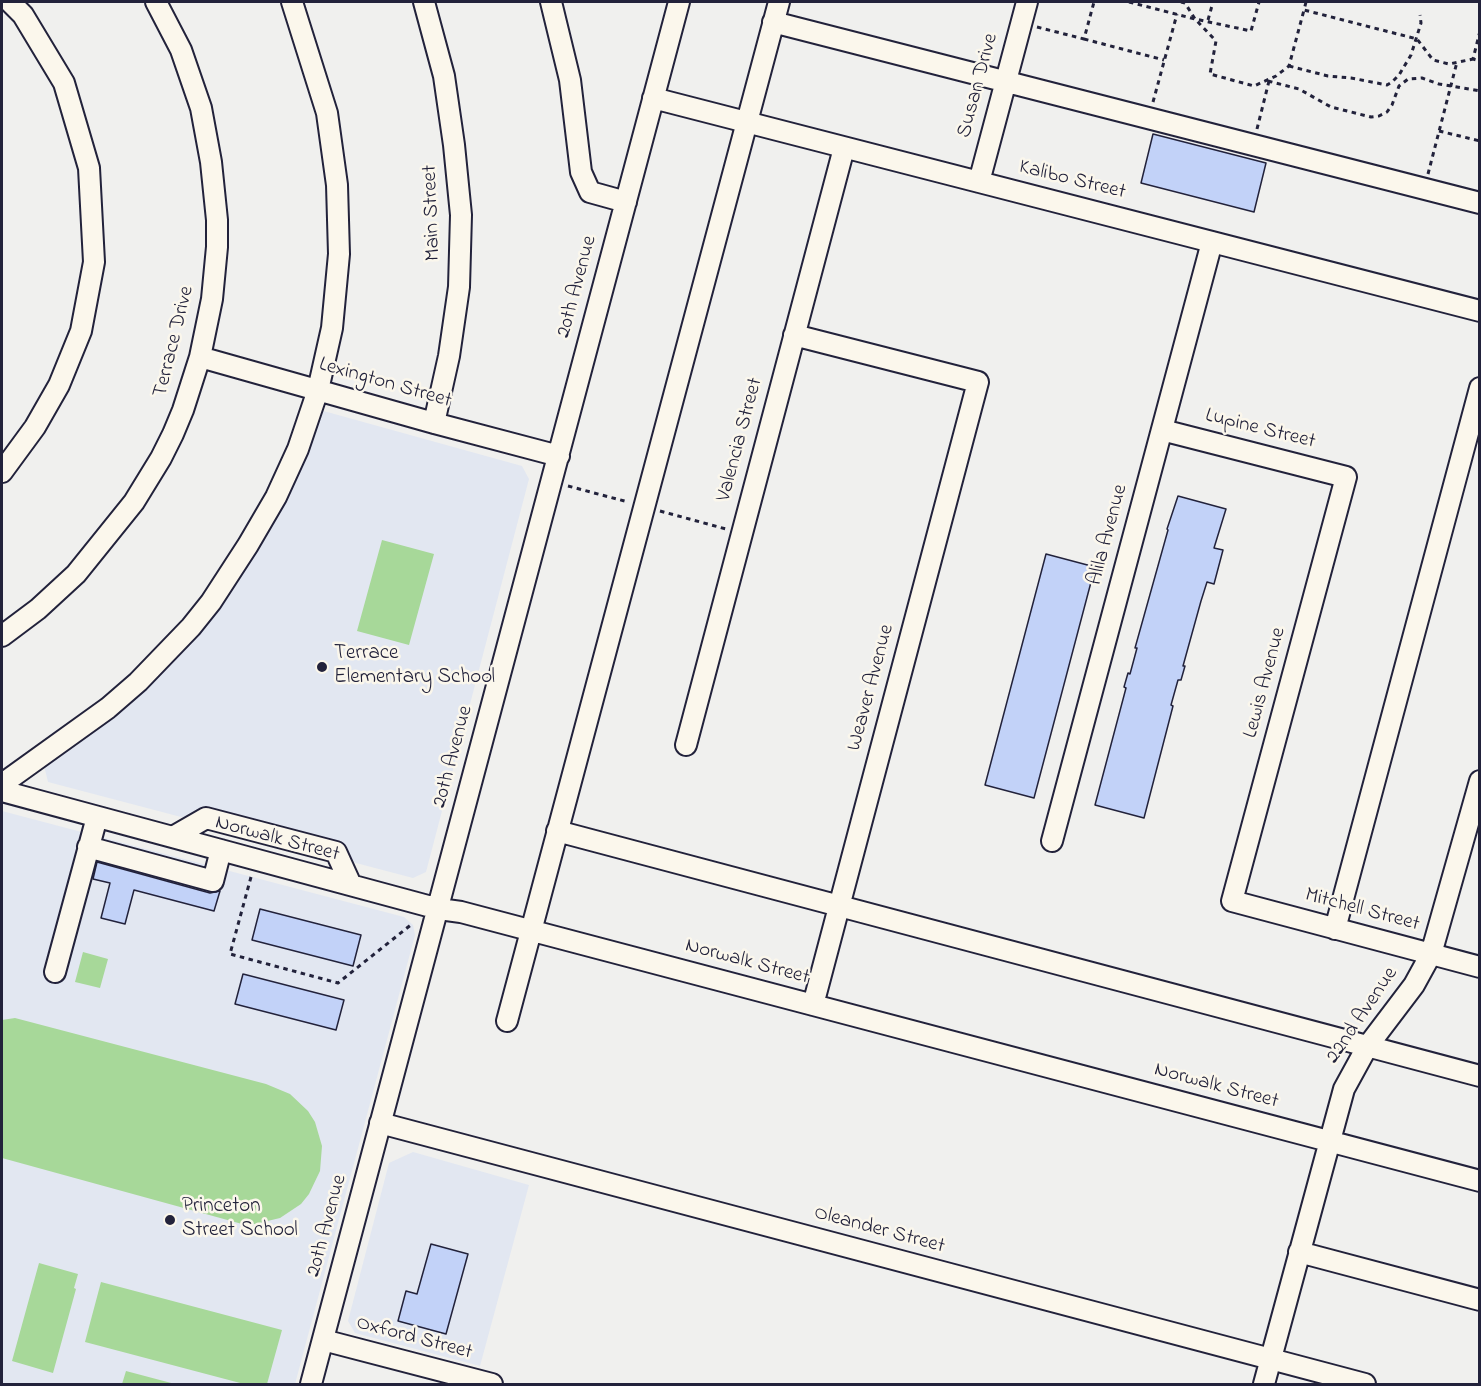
<!DOCTYPE html>
<html>
<head>
<meta charset="utf-8">
<style>
	body { margin:0 }
	#map { position:relative; width:1481px; height:1386px; overflow:hidden; background:#f0f0ee; font-family:"Indie Flower",sans-serif }
	canvas { display:block }
	.frame { position:absolute; inset:0; border:3px solid #22223b; pointer-events:none }
</style>
</head>
<body>
<div id="map">
<canvas width="1481" height="1386"></canvas>
<div class="frame"></div>
</div>
<script>
const context = document.querySelector('canvas').getContext('2d');
context.lineJoin = 'round';
function fillPath(path, color) { context.fillStyle = color; context.fill(path, 'evenodd'); }
const shape = rows => new Path2D(rows.map(r => 'M' + r).join(''));
function trace(path, color, width, dash) { context.strokeStyle = color; context.lineWidth = width; context.lineCap = dash ? 'butt' : 'round'; context.setLineDash(dash || []); context.stroke(path); }
function drawText(font, color, halo, rows, align = 'center') {
  context.font = font + ' "Indie Flower",sans-serif'; context.lineWidth = 5; context.setLineDash([]); context.textBaseline = 'middle'; context.strokeStyle = halo; context.fillStyle = color; for (const [text, x, y, turn = 0] of rows) {
    context.save(); context.translate(x, y); context.rotate((+turn || 0) * Math.PI / 180); context.textAlign = isNaN(turn) ? turn : align; if (halo) context.strokeText(text, 0, 0); context.fillText(text, 0, 0); context.restore();
  }
}
const built = shape([
	[320,410,522,466,529,479,426,872,413,878,48,782,44,766,128,704,200,630,264,540,305,450],
	[2,811,404,917,413,925,415,935,295,1384,2,1384],
	[413,1152,529,1185,480,1366,355,1333,348,1321,389,1163]
]);
const green = shape([
	[382,540,434,554,409,645,357,631],
	[83,952,108,959,100,988,75,982],
	[15,1018,266,1084,290,1094,308,1111,315,1122,322,1146,320,1171,309,1194,301,1204,280,1218,255,1224,242,1224,2,1158,2,1020],
	[39,1263,78,1274,74,1288,76,1289,53,1373,12,1361],
	[101,1282,282,1330,267,1384,244,1384,85,1342],
	[126,1371,175,1384,122,1384]
]);
const building = shape([
	[1153,134,1266,163,1254,212,1141,183,1153,134],
	[1178,496,1226,509,1214,548,1223,550,1214,584,1207,582,1201,601,1183,666,1185,666,1181,680,1178,680,1171,705,1173,706,1144,818,1095,805,1126,688,1124,687,1128,673,1130,674,1137,648,1135,648,1168,530,1167,529,1178,496],
	[1046,554,1095,567,1034,798,985,785,1046,554],
	[97,862,210,893,220,891,214,911,134,890,125,924,101,918,110,883,93,879,97,862],
	[260,909,361,935,353,966,252,940,260,909],
	[243,974,344,1000,336,1030,235,1004,243,974],
	[431,1244,468,1254,446,1334,398,1321,406,1291,417,1294,431,1244]
]);
const path = shape([
	[1129,2,1195,19,1216,41,1210,74,1254,86,1276,76,1289,66,1304,10],
	[1181,2,1185,3,1195,19,1251,31,1259,2],
	[1306,2,1304,10,1417,39,1433,60,1449,64,1473,59],
	[1208,20,1213,2],
	[1037,27,1084,39,1094,2],
	[1480,31,1473,59,1480,61],
	[1084,39,1164,60],
	[1289,66,1328,76,1351,78,1387,85,1392,82,1399,75,1411,55,1421,23,1420,15],
	[1268,81,1299,89,1331,107,1371,117,1379,116,1387,112,1392,105,1399,86,1408,79,1422,78,1439,84,1480,91],
	[1153,102,1177,14],
	[1257,129,1269,81],
	[1439,131,1480,141],
	[1428,174,1457,62],
	[568,486,628,502],
	[660,511,726,529],
	[251,877,230,954,338,983,412,924]
]);
const minor = shape([
	[424,2,444,76,454,145,461,215,459,287,449,356,434,423],
	[551,2,570,80,581,172,590,192,626,202],
	[773,22,1480,203],
	[653,98,1480,311],
	[979,182,1027,2],
	[794,335,978,382,813,1005],
	[200,357,434,423,559,456],
	[1162,430,1346,477,1232,901,1480,967],
	[2,472,35,427,59,385,81,331,94,262,89,168,64,83,23,15,10,2],
	[2,636,38,609,76,574,134,502,161,458,173,434,183,410,200,357,212,299,217,247,217,220,211,162,201,108,181,50,156,2],
	[686,745,844,148],
	[2,784,108,708,138,682,191,627,211,602,248,545,276,497,298,449,318,390,332,328,339,254,337,185,327,113,292,2],
	[2,791,439,909,461,912,1480,1181],
	[557,831,1480,1076],
	[173,837,206,818,336,852,351,885],
	[1052,841,1212,242],
	[88,847,213,881,221,850],
	[1335,929,1480,388],
	[55,972,97,817],
	[507,1021,779,2],
	[380,1123,1365,1384],
	[1299,1252,1480,1300],
	[323,1340,492,1384],
	[311,1384,679,2],
	[1264,1384,1344,1089,1367,1047,1414,985,1431,954,1480,781]
]);
const markers = [
	[322,667,6,"#22223b"],
	[170,1220,6,"#22223b"]
];
const streetNames = [
	["Susan Drive",979,86,-75],
	["Kalibo Street",1072,181,14],
	["Main Street",433,213,-92],
	["20th Avenue",578,287,-75],
	["Terrace Drive",175,342,-76],
	["Lexington Street",385,384,16],
	["Lupine Street",1260,430,14],
	["Valencia Street",741,440,-75],
	["Alila Avenue",1109,535,-75],
	["Lewis Avenue",1266,683,-75],
	["Weaver Avenue",872,688,-75],
	["20th Avenue",454,757,-75],
	["Norwalk Street",277,840,15],
	["Mitchell Street",1362,911,15],
	["Norwalk Street",747,963,15],
	["22nd Avenue",1363,1016,-56],
	["Norwalk Street",1216,1087,15],
	["20th Avenue",328,1226,-75],
	["Oleander Street",879,1231,15],
	["Oxford Street",414,1339,15]
];
const poiNames = [
	["Terrace",334,655],
	["Elementary School",334,679],
	["Princeton",182,1208],
	["Street School",182,1232]
];
fillPath(built, '#e2e7f1');
fillPath(green, '#a7d899');
fillPath(building, '#c2d2f8');
trace(building, '#22223b', 1.5);
trace(minor, '#22223b', 24);
trace(path, '#22223b', 3, [4.5, 4.5]);
trace(minor, '#fbf7ec', 20);
for (const [x, y, r, color] of markers) { const dot = new Path2D(); dot.arc(x, y, r, 0, 2 * Math.PI); context.fillStyle = color; context.fill(dot); trace(dot, '#fbf7ec', 2); }
drawText('21px', '#22223b', '#fbf7ec', streetNames);
drawText('21px', '#22223b', '#fbf7ec', poiNames, 'left');
</script>
</body>
</html>
